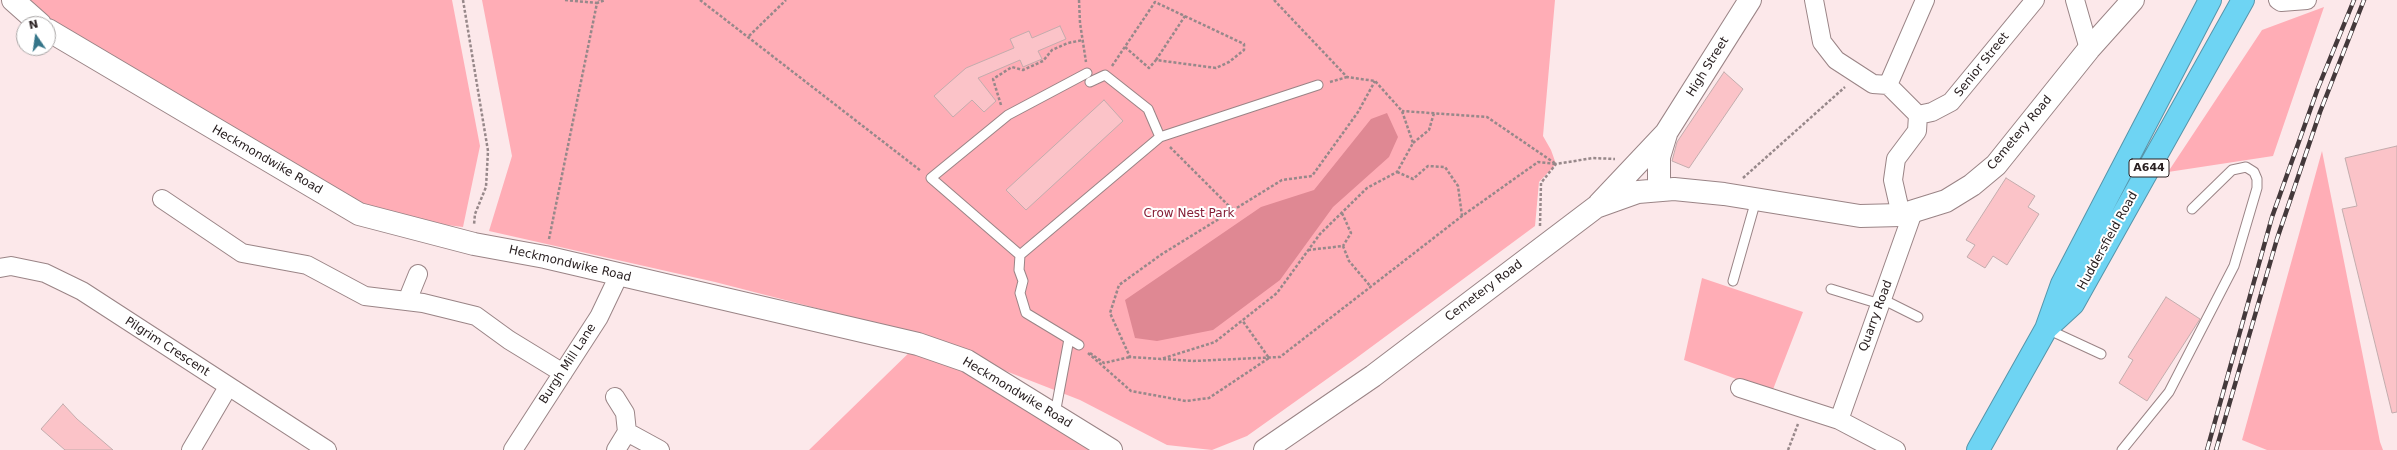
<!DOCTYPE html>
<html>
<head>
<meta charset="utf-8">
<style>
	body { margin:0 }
	#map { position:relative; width:2397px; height:450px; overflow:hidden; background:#fce8ea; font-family:"DejaVu Sans",sans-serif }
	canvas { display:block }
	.north { position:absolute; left:16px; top:16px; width:40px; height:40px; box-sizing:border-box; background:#fff; border:1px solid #a9a6a6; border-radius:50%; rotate:347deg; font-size:11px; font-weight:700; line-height:16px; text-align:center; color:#292021 }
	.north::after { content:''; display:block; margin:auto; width:14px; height:18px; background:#357589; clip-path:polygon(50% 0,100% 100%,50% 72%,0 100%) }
</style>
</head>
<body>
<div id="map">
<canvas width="2397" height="450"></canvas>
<div class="north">N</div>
</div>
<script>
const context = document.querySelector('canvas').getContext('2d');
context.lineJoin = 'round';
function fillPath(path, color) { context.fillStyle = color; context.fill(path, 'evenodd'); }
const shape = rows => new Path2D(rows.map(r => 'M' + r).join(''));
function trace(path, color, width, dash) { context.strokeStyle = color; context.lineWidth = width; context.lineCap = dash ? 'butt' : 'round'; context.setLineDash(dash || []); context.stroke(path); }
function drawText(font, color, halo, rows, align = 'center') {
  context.font = font + ' "DejaVu Sans",sans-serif'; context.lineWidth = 4; context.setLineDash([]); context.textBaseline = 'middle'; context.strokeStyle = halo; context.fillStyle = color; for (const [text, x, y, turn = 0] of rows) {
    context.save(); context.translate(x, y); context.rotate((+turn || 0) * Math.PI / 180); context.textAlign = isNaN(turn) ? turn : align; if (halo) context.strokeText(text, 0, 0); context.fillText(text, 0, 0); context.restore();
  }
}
const green = shape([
	[13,0,452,0,480,146,463,227,359,214],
	[482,0,1555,0,1543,136,1551,150,1556,164,1539,182,1535,226,1355,359,1247,436,1212,450,1167,445,1080,400,898,329,715,282,489,231,512,156],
	[2324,7,2273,156,2168,172,2262,30],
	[2322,151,2380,442,2383,450,2267,450,2242,440],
	[1702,278,1803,312,1772,392,1684,360],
	[918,344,1121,450,809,450]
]);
const water = shape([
	[1387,113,1398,137,1389,157,1333,207,1280,280,1213,330,1157,341,1135,338,1125,300,1261,207,1314,190,1371,119]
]);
const building = shape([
	[1060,26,1066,39,1038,51,1042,59,1023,67,1020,60,978,78,996,101,984,112,972,100,953,117,934,96,966,68,1014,48,1010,39,1029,31,1032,38,1060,26],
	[1724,72,1743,89,1689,168,1672,161,1677,142,1724,72],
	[1104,100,1123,121,1026,210,1006,190,1104,100],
	[2397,146,2397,412,2392,413,2342,209,2357,206,2345,158,2397,146],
	[2006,178,2035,196,2028,207,2039,214,2007,265,1993,256,1985,268,1967,257,1975,245,1966,240,2006,178],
	[2166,297,2200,319,2147,401,2119,383,2133,360,2128,357,2166,297],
	[63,404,77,419,113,450,65,450,41,429,63,404]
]);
const path = shape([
	[463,0,488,151,486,187,475,214,474,225],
	[565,0,597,3,599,0],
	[700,0,921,171],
	[1079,0,1080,23,1086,62],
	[1274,0,1347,77,1375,81,1402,111,1413,143,1397,172,1367,188,1320,234,1277,293,1215,342,1161,359,1130,357,1110,313,1119,285,1162,254,1282,180,1312,176,1358,112,1375,81],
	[749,36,786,0],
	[1156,60,1185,16],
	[1112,66,1155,2,1244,44,1244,50,1229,62,1216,68,1156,60,1149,68,1125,47],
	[1330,82,1347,77],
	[1001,105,993,79,1012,67,1023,70,1043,61,1052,50,1068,43,1083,40],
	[1413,143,1429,130,1434,113],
	[1170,147,1234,211],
	[1397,172,1413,179,1428,166,1445,167,1458,186,1462,216],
	[1743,178,1845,87],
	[1342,213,1351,233,1343,246],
	[1540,226,1541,183,1556,164,1593,158,1615,159],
	[549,239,597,3,605,0],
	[1308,250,1343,246,1349,261,1371,287],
	[1088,353,1131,391,1186,401,1209,398,1269,358,1242,320],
	[1090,353,1104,363,1130,357],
	[1163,359,1193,361,1280,357,1462,216,1538,162,1556,164,1487,117,1402,111],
	[1788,450,1798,424]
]);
const lane = shape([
	[1087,73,1008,115,931,178,1020,255,1160,137,1148,109,1105,75,1090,82],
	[1160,137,1318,85],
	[1020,255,1019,270,1023,281,1020,293,1026,313,1079,345],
	[1733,281,1756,200],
	[1831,289,1880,304],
	[1882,299,1918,317],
	[2047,329,2101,354],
	[1055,414,1069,339],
	[2122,450,2169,392,2234,266,2257,188,2257,179,2254,172,2246,167,2232,170,2192,209]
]);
const street = shape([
	[1814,0,1822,42,1836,60,1873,84,1888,85,1918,115,1917,131,1896,159,1893,180,1901,215],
	[2075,0,2089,49],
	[2278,0,2281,2,2307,0],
	[1888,85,1925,0],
	[1918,115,1932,112,1951,102,2035,0],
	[162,199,242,253,307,265,365,296,423,303,476,316,509,340,563,373],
	[0,268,11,266,45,273,82,291,327,450],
	[407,301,418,274],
	[1740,388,1839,420,1896,450],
	[615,397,625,413,627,432,616,450],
	[1839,420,1913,212],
	[627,432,660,450],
	[191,450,228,387],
	[513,450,599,317,619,275]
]);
const secondary = shape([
	[13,0,40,24],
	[48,30,359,214,474,244,545,257,918,344,967,361,1111,450],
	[1659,190,1659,157,1666,134],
	[1599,204,1666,133,1750,0],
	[1265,450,1373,376,1596,207,1638,192,1674,189,1724,194,1860,216,1901,215,1946,201,1972,185,1996,165,2089,49,2133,0]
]);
const highway = shape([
	[2048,327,2073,304,2243,0],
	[1978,450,2046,329,2062,284,2210,0]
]);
const rail = shape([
	[2207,450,2272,217,2318,88,2354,0],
	[2216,450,2277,239,2320,112,2364,0]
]);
const shields = [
	[2149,168,40]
];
const shieldNames = [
	["A644",2149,168]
];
const streetNames = [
	["Senior Street",1982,65,-51],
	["High Street",1708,67,-58],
	["Cemetery Road",2020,133,-50],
	["Heckmondwike Road",267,160,30],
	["Huddersfield Road",2108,241,-61],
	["Heckmondwike Road",570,264,13],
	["Cemetery Road",1484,291,-37],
	["Quarry Road",1876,316,-70],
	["Pilgrim Crescent",167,347,33],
	["Burgh Mill Lane",568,364,-57],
	["Heckmondwike Road",1017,393,31]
];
const parkNames = [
	["Crow Nest Park",1189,214]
];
fillPath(green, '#ffadb6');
fillPath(water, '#df8893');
fillPath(building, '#fbc3c8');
trace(building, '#c3acad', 1);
trace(lane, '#9a8486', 11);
trace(street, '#9a8486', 20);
trace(secondary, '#9a8486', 24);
trace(highway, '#5695aa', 24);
trace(path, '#97888a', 2.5, [3, 2]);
trace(lane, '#fff', 9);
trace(street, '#fff', 18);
trace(secondary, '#fff', 22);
trace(highway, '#6ed4f3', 22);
trace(rail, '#44393b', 4.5);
trace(rail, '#fff', 3, [9]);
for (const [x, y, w] of shields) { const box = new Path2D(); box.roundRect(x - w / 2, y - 9, w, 18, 3); context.fillStyle = '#fff'; context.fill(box); trace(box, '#292021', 1); }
drawText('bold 11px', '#292021', null, shieldNames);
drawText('12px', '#292021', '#fff', streetNames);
drawText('12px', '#851f37', '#fff', parkNames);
</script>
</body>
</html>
